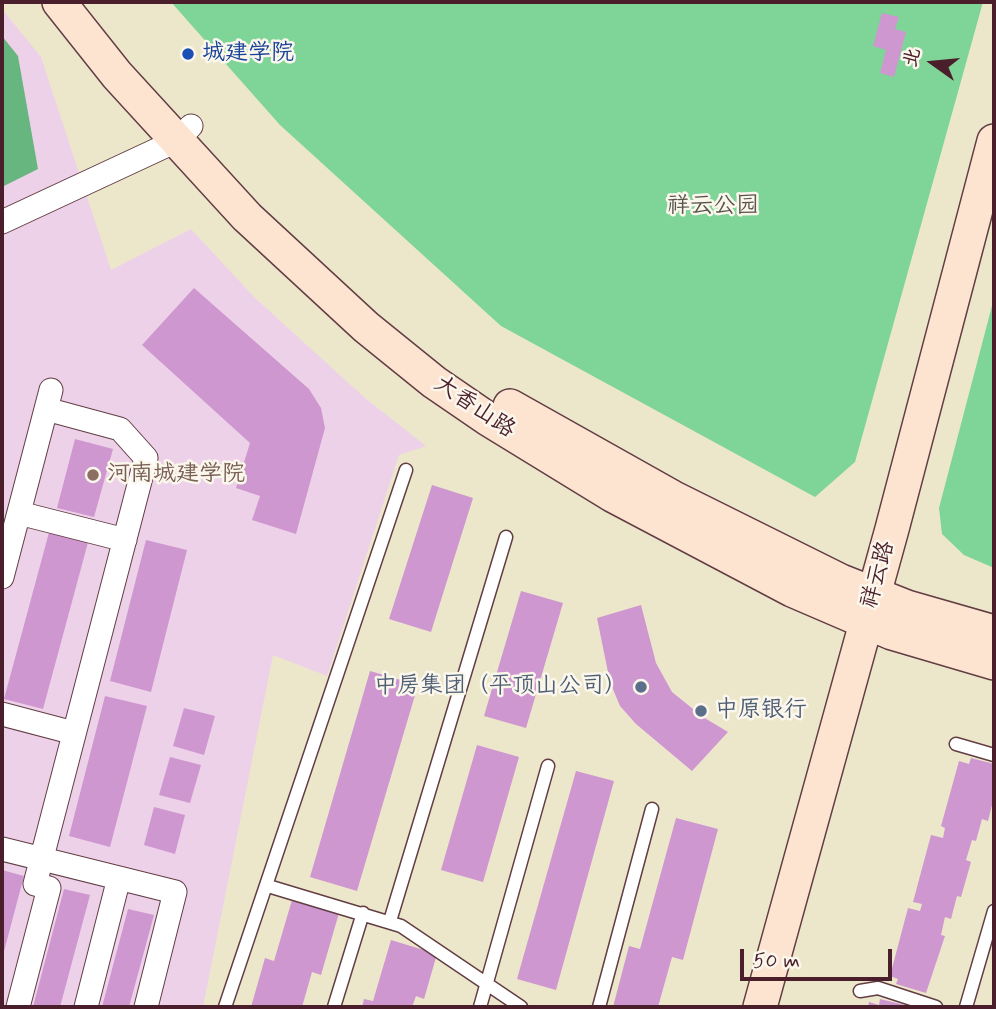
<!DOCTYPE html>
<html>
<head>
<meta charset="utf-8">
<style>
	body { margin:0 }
	#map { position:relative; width:996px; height:1009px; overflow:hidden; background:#ece7cb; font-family:Mynerve,"LXGW WenKai TC",sans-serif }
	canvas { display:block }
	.frame { position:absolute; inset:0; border:4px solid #4a1f2b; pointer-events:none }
	.north { position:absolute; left:898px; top:28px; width:70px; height:70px; -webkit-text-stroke:5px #fbf7ec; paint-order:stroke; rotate:285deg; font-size:19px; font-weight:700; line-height:28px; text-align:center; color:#4a1f2b }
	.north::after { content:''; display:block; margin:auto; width:24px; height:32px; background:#4a1f2b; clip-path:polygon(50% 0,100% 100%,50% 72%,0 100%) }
	.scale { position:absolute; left:740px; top:949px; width:152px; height:32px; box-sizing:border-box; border:4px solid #4a1f2b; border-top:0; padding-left:9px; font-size:21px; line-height:24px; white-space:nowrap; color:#4a1f2b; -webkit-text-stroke:5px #fbf7ec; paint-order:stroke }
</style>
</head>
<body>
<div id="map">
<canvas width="996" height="1009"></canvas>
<div class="frame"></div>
<div class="north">北</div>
<div class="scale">50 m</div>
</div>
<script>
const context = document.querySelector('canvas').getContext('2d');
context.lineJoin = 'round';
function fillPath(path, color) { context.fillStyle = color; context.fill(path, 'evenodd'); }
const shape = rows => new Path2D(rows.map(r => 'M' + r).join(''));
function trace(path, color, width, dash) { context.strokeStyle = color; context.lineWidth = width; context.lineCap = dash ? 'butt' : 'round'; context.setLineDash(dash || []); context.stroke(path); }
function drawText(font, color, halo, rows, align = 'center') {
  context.font = font + ' Mynerve,"LXGW WenKai TC",sans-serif'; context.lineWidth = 5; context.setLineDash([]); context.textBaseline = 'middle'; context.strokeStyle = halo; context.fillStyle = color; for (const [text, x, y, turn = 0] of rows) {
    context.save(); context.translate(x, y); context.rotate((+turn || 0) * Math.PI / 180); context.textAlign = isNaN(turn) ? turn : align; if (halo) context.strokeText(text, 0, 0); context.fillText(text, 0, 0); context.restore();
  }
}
const built = shape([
	[2,9,41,57,111,270,191,229,254,297,365,398,426,446,399,455,327,676,273,655,203,1007,2,1007]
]);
const green = shape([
	[171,2,983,2,855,462,815,497,501,326,280,125],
	[994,298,994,568,964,555,942,534,939,508]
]);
const forest = shape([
	[2,36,18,56,38,169,2,187]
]);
const building = shape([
	[882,13,899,17,895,29,906,32,894,77,880,73,886,50,873,46],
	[194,288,309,389,321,408,325,428,296,534,252,520,260,496,236,488,250,443,142,345],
	[75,439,113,449,94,517,57,508],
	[432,485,473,498,431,632,389,619],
	[51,525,90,535,43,709,4,699],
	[146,540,187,550,151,692,110,681],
	[521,591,563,603,526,728,484,716],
	[641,605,656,663,672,692,703,717,728,732,692,771,636,724,620,706,610,682,597,618],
	[370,671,418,685,357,891,310,877],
	[105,696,147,706,110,847,69,836],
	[184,708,215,716,204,755,173,746],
	[477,745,519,757,483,882,441,870],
	[170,757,201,765,190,803,159,795],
	[971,758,994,764,994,797,988,821,982,819,976,841,972,840,966,860,971,862,961,897,957,896,951,919,945,917,941,935,945,936,926,993,896,984,898,979,890,976,908,908,920,911,922,904,913,902,931,835,943,838,945,828,941,826,959,761,969,764],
	[576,771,614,781,556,990,517,979],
	[154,807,185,815,175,854,144,845],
	[676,818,718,829,683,960,672,957,658,1007,613,1007,629,946,640,949],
	[2,870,24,876,3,955,2,955],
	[64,889,90,895,60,1007,33,1007],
	[292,900,339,913,321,975,312,972,302,1007,251,1007,265,958,274,961],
	[128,909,154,915,129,1007,102,1007],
	[391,940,437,954,424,999,416,996,412,1007,362,1007,364,999,373,1001],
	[880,999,909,1006,909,1007,868,1007,869,1002,879,1005]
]);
const lane = shape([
	[956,744,994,755],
	[268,886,401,926,521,1007],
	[390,921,506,537],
	[860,991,878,988,936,1007],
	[225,1007,406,470],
	[334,1007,363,913],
	[480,1007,548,766],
	[599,1007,652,809],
	[966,1007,994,911]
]);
const street = shape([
	[2,222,176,141,191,126],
	[19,513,125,540],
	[2,577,51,390],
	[2,714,74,733],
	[2,849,175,892,146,1007],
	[18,1007,49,888,35,884,146,458,120,429,46,409],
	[86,1007,119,878]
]);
const secondary = shape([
	[59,2,117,75,247,217,366,327,434,382,488,419,612,495,792,590,892,633,994,663],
	[510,406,672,497,841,581,907,607,994,632],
	[760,1007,892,529,994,141]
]);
const markers = [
	[188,54,7,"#1a4fb4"],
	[93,475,7,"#8d6e63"],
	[641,687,7,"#5c6f8a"],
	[701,711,7,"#5c6f8a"]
];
const transitNames = [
	["城建学院",202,54]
];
const parkNames = [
	["祥云公园",713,207]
];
const streetNames = [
	["大香山路",474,408,34],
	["祥云路",879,575,-74]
];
const educationNames = [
	["河南城建学院",107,475]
];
const serviceNames = [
	["中房集团（平顶山公司）",627,687],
	["中原银行",715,711,"left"]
];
fillPath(built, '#edd1e9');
fillPath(green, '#7fd498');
fillPath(forest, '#67b680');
fillPath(building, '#cf97d0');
trace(lane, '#623d43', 15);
trace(street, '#623d43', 25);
trace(secondary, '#623d43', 36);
trace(lane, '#fff', 12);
trace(street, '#fff', 23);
trace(secondary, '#fde4d1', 33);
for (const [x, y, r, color] of markers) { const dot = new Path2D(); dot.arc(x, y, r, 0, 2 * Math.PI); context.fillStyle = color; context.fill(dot); trace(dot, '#fbf7ec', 2.5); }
drawText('23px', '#164399', '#fbf7ec', transitNames, 'left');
drawText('23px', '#5a554c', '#fbf7ec', parkNames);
drawText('23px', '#4a1f2b', '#fbf7ec', streetNames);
drawText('23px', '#785e54', '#fbf7ec', educationNames, 'left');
drawText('23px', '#4e5e75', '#fbf7ec', serviceNames, 'right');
</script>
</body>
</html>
